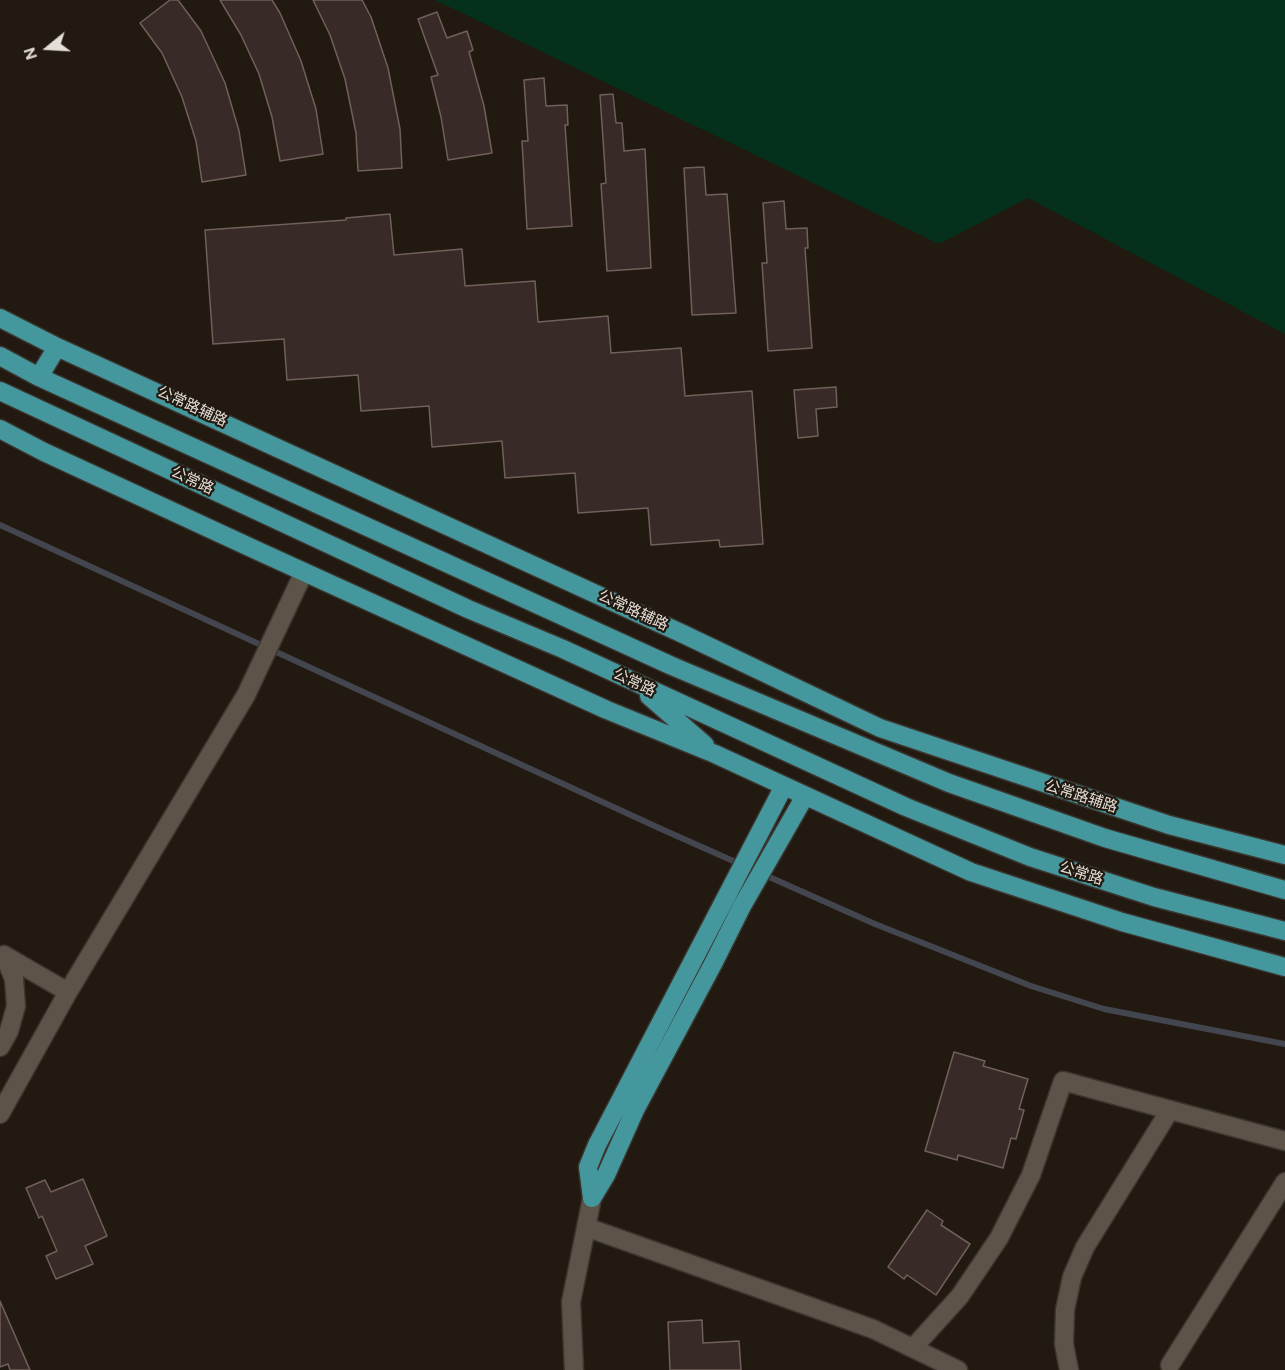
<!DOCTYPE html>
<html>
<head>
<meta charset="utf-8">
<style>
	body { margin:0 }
	#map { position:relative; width:1285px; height:1370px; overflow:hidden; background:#221910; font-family:"DM Sans",sans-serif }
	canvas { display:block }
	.north { position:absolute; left:18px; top:18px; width:60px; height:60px; -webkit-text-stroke:4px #221910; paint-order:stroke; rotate:252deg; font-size:16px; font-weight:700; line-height:24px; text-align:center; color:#e4ded8 }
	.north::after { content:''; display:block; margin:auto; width:21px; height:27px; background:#e4ded8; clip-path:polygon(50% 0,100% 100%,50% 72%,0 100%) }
</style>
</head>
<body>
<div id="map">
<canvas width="1285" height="1370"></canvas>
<div class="north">N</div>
</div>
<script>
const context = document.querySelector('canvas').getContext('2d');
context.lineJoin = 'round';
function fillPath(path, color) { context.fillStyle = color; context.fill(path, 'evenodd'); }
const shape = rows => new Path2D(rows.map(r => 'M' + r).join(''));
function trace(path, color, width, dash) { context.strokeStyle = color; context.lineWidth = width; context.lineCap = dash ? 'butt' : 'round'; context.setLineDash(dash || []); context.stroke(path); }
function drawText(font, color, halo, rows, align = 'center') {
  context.font = font + ' "DM Sans","Noto Sans SC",sans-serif'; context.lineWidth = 4.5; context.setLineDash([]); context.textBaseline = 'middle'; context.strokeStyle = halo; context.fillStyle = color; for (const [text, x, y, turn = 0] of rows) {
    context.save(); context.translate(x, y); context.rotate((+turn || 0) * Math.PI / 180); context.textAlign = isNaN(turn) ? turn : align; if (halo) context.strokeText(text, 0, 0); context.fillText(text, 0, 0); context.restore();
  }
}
const green = shape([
	[435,0,1285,0,1285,334,1028,198,939,244]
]);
const stream = shape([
	[0,525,659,828,875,924,1031,986,1104,1009,1285,1044]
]);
const building = shape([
	[170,0,178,0,201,31,225,83,239,131,246,175,202,182,196,141,182,97,162,53,140,23,170,0],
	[220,0,272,0,280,13,301,61,316,109,323,154,280,161,272,117,259,74,241,35,220,0],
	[313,0,362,0,371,17,388,68,400,129,402,168,358,171,356,133,345,79,330,35,313,0],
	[437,12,447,38,467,31,473,50,469,52,484,106,492,153,448,160,441,117,431,77,438,75,418,19,437,12],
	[544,78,546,106,567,105,568,125,565,125,572,226,527,229,522,141,528,141,524,80,544,78],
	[613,94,616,123,622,123,624,151,645,149,651,268,607,271,601,184,606,183,600,95,613,94],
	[704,167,706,195,727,194,736,313,692,315,684,168,704,167],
	[784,201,786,229,807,228,808,248,805,248,812,348,768,351,762,263,767,263,763,203,784,201],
	[390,214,394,255,462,249,465,286,535,281,538,322,608,316,611,353,681,348,685,396,752,391,763,544,720,547,719,540,651,545,648,508,578,513,575,473,505,478,502,441,432,447,429,406,361,411,358,375,287,380,284,339,213,344,205,230,346,220,346,218,390,214],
	[836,387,837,407,816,409,818,436,798,438,794,390,836,387],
	[954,1052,985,1061,983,1066,1028,1079,1019,1109,1024,1110,1016,1139,1011,1138,1003,1168,958,1155,957,1160,925,1151,954,1052],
	[83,1179,107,1236,85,1246,93,1264,56,1279,46,1256,57,1251,42,1216,39,1218,26,1188,45,1180,51,1192,83,1179],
	[927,1210,943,1221,941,1225,970,1244,936,1295,907,1275,904,1279,888,1267,927,1210],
	[0,1301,30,1370,10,1370,8,1364,0,1367,0,1301],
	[702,1320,703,1343,739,1341,741,1370,670,1370,668,1322,702,1320]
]);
const minor = shape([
	[4,955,68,992],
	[0,1047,9,1031,16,1006,14,979,4,955],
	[0,1114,68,992,246,695,304,572],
	[586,1227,873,1329,958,1370],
	[913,1348,960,1296,999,1238,1031,1175,1063,1081,1285,1141],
	[1170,1365,1285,1182],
	[574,1370,571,1302,592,1198],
	[1069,1370,1064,1344,1065,1310,1072,1277,1085,1247,1170,1110]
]);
const major = shape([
	[0,318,57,347,683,634,880,728,1169,825,1285,855],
	[0,356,39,377,672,666,949,783,1105,838,1285,890],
	[39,377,57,347],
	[0,391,468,609,563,649,906,807,1030,857,1154,897,1285,931],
	[0,429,44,452,258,551,607,710,715,754,971,872,1122,922,1285,967],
	[649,696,705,745],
	[592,1198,588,1167,597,1145,784,786],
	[592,1198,606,1175,635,1110,714,962,742,906,805,796]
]);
const streetNames = [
	["公常路辅路",192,407,25],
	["公常路",192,481,25],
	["公常路辅路",633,611,25],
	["公常路",634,683,25],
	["公常路辅路",1081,797,18],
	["公常路",1081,874,18]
];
fillPath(green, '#05311c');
trace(stream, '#44464f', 6);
fillPath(building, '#382a26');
trace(building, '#70605b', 1.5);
trace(minor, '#3b3530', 21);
trace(major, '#3b3530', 21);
trace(minor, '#5d5348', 18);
trace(major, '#44979c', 18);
drawText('15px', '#e4ded8', '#221910', streetNames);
</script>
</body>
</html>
